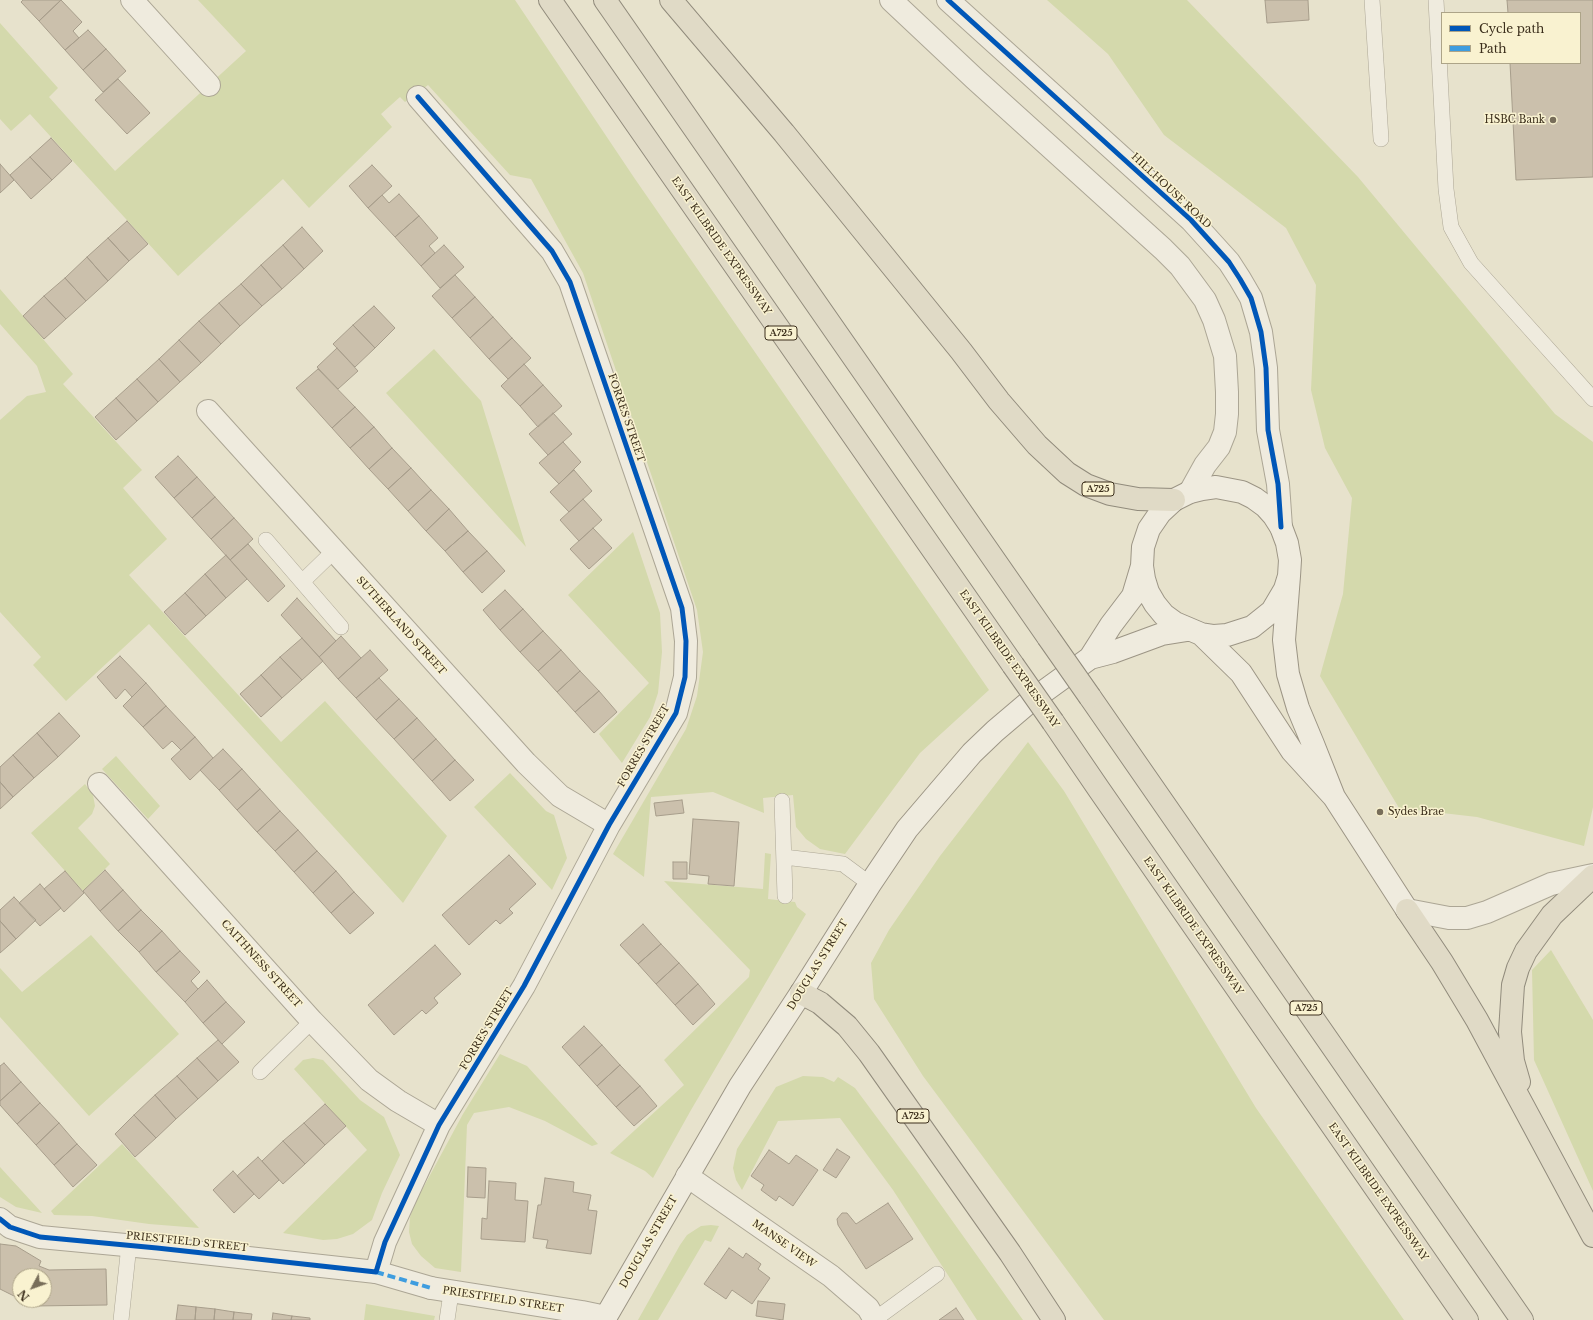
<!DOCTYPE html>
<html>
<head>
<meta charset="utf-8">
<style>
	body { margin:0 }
	#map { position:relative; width:1593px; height:1320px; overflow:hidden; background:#e7e2cc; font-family:"Libre Baskerville",serif }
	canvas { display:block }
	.legend { position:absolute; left:1441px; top:12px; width:140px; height:52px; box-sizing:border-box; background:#f9f2d0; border:1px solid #ada488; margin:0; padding:5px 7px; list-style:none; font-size:12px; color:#3c2f1c }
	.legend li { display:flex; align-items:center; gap:8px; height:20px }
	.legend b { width:20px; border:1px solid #ada488 }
	.north { position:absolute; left:12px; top:1268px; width:40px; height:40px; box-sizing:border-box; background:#f9f2d0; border:1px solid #ada488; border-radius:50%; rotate:229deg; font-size:11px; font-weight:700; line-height:16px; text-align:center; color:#3c2f1c }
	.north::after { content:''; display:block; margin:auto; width:14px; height:18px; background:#786e5a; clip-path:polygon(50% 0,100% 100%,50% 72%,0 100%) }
</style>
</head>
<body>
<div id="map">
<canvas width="1593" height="1320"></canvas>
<ul class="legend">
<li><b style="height:5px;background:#0057b8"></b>Cycle path</li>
<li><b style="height:5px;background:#3f9ddf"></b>Path</li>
</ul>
<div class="north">N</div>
</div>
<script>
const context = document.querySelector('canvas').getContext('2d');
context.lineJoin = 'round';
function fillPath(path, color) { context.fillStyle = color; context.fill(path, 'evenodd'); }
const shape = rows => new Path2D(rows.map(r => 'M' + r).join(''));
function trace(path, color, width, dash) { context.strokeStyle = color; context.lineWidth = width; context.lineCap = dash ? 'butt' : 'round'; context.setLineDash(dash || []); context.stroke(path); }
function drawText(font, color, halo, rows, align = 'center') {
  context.font = font + ' "Libre Baskerville",serif'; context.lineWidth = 3; context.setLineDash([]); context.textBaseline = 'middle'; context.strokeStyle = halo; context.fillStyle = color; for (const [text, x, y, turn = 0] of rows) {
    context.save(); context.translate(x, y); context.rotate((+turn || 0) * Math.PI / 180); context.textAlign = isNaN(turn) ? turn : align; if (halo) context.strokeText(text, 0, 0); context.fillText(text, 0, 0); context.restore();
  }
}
const green = shape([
	[198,0,515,0,635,179,989,690,920,753,845,854,820,849,806,839,796,827,793,795,763,798,764,813,713,792,651,797,644,877,613,854,686,729,697,696,703,652,697,610,583,273,531,179,510,175,428,85,405,102,400,97,381,114,392,127,309,208,283,179,178,276,30,114,11,131,0,119,0,23,58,88,49,97,115,171,246,51],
	[1047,0,1187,0,1358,177,1555,414,1593,442,1593,807,1584,846,1477,817,1399,808,1320,676,1343,594,1352,498,1325,448,1311,390,1316,285,1286,228,1164,135,1108,54],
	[0,289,73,374,63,384,142,470,123,488,167,539,129,575,281,742,325,701,447,836,403,903,149,624,66,701,33,665,41,657,0,612,0,420,27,396,46,392,37,366,0,324],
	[434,349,481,401,526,547,386,393],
	[633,532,660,613,662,652,658,693,650,717,622,763,599,734,649,683,568,595],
	[1028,742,1064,791,1256,1108,1404,1320,1104,1320,923,1076,874,999,871,963,889,930,940,856],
	[116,756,160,806,148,819,102,769],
	[510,773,546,811,554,815,567,858,552,890,474,807],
	[85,784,93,795,95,806,92,814,78,828,110,864,83,891,31,833],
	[765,853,771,854,768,899,795,902,797,907,806,914,691,1110,653,1178,645,1171,610,1153,684,1085,664,1060,749,977,750,970,664,881,763,889],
	[91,935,179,1034,89,1116,0,1017,0,968,22,992],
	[1551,950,1593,1020,1593,1191,1534,1060,1532,970],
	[500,1054,527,1066,598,1144,592,1146,545,1121,509,1107,474,1113,467,1125,461,1272,435,1268,421,1256,412,1244,409,1232,410,1217,415,1203,463,1114],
	[313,1058,323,1060,360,1100,384,1117,400,1155,382,1193,372,1220,353,1234,337,1239,323,1240,283,1233,367,1150,294,1069,303,1060],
	[803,1076,823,1077,834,1082,838,1077,855,1088,916,1170,1023,1320,977,1320,893,1190,840,1118,778,1121,742,1190,736,1180,733,1168,737,1149,776,1087],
	[122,1144,199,1228,149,1224,92,1216,54,1215,51,1211],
	[0,1167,42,1213,16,1207,0,1197],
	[711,1225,719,1226,711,1242,705,1240,658,1320,638,1320,680,1245,687,1235,701,1226],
	[366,1304,435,1316,434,1320,364,1320]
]);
const building = shape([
	[23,0,61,0,39,21,21,2,23,0],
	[61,0,82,22,73,31,79,38,65,50,39,21,61,0],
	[1265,0,1308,0,1309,20,1267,23,1265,0],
	[1507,0,1593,0,1593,177,1516,180,1510,63,1580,63,1580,13,1508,13,1507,0],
	[88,30,106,49,83,70,65,50,88,30],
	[106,49,126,71,103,92,83,70,106,49],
	[118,79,150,113,127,134,95,100,118,79],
	[51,138,72,161,52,180,30,157,51,138],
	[30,157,52,180,31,199,10,175,30,157],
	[0,164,14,180,0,193,0,164],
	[372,165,392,186,368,208,349,186,372,165],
	[399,194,419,216,395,237,368,208,382,195,389,203,399,194],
	[419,216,438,238,429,246,435,253,421,266,395,237,419,216],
	[127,221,148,244,129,261,108,238,127,221],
	[302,227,323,251,304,269,283,245,302,227],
	[108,238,129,261,108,281,87,257,108,238],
	[283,245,304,269,282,289,261,265,283,245],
	[444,245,464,267,440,288,421,266,444,245],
	[87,257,108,281,86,301,65,278,87,257],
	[261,265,282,289,262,306,241,284,261,265],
	[455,275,475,297,452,318,432,296,455,275],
	[65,278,86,301,66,319,44,296,65,278],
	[241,284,262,306,240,326,219,303,241,284],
	[44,296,66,319,44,339,23,316,44,296],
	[475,297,493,317,470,338,452,318,475,297],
	[219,303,240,326,221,344,199,321,219,303],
	[374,306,395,328,375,348,353,325,374,306],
	[493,317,512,338,489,359,470,338,493,317],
	[199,321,221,344,201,363,179,340,199,321],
	[353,325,375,348,355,367,333,344,353,325],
	[512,338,531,358,508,379,489,359,512,338],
	[179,340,201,363,180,382,159,359,179,340],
	[337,348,358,371,338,389,317,367,337,348],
	[159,359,180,382,158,402,137,379,159,359],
	[524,364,543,385,520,406,501,386,524,364],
	[318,369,355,407,332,428,296,388,318,369],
	[137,379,158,402,137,421,116,398,137,379],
	[543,385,562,406,538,427,520,406,543,385],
	[116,398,137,421,116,440,95,417,116,398],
	[355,407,374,427,350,448,332,428,355,407],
	[553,413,572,434,548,455,529,434,553,413],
	[374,427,392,448,369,469,350,448,374,427],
	[563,442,581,462,559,484,539,463,563,442],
	[392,448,411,468,388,489,369,469,392,448],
	[178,456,197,477,174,498,155,477,178,456],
	[411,468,431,490,408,511,388,489,411,468],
	[574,470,592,491,569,512,550,492,574,470],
	[197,477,215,497,192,518,174,498,197,477],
	[431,490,449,509,426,531,408,511,431,490],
	[215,497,234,518,211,539,192,518,215,497],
	[583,499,602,520,579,541,560,520,583,499],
	[449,509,468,531,445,551,426,531,449,509],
	[234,518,253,539,230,560,211,539,234,518],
	[593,528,612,548,589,569,570,549,593,528],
	[468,531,487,551,463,572,445,551,468,531],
	[248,544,285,586,268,602,230,560,248,544],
	[487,551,505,571,482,593,463,572,487,551],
	[226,555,247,579,226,598,205,574,226,555],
	[205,574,226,598,206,616,185,593,205,574],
	[505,590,523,609,500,630,483,610,505,590],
	[185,593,206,616,185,635,164,612,185,593],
	[297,598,336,641,319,657,281,615,297,598],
	[523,609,543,631,520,652,500,630,523,609],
	[543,631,561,650,538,671,520,652,543,631],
	[341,636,361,658,338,679,319,657,341,636],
	[302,638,323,661,302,680,280,657,302,638],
	[370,650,388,670,356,698,338,679,370,650],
	[561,650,580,671,557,692,538,671,561,650],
	[120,656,146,683,132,697,125,689,116,699,97,677,120,656],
	[280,657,302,680,282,698,261,675,280,657],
	[580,671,599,691,575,712,557,692,580,671],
	[261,675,282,698,261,717,240,694,261,675],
	[379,678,399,699,376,720,356,698,379,678],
	[146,683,166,706,143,727,123,706,146,683],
	[599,691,617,712,594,733,575,712,599,691],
	[399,699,417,718,394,739,376,720,399,699],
	[166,706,195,737,181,750,172,741,163,749,143,727,166,706],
	[59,713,80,736,58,757,37,733,59,713],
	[417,718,436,739,413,760,394,739,417,718],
	[37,733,58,757,34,778,13,755,37,733],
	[195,737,213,758,190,780,171,759,195,737],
	[436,739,455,760,432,781,413,760,436,739],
	[223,749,242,769,219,790,200,770,223,749],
	[13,755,34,778,13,797,0,782,0,767,13,755],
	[455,760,474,780,450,801,432,781,455,760],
	[242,769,260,789,237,810,219,790,242,769],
	[0,782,13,797,0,809,0,782],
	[260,789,280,811,257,832,237,810,260,789],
	[682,800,684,813,656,816,654,803,682,800],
	[280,811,298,830,275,851,257,832,280,811],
	[693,819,739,822,734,886,708,884,709,876,689,874,693,819],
	[298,830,317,851,294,872,275,851,298,830],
	[317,851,336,871,313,893,294,872,317,851],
	[509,855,536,884,509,909,513,913,500,924,496,920,469,945,442,915,509,855],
	[673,862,687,862,687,879,673,879,673,862],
	[105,870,123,890,100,911,83,891,105,870],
	[65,871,84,893,64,912,44,889,65,871],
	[336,871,354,892,331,913,313,893,336,871],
	[40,884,61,908,40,926,19,903,40,884],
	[123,890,141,910,118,931,100,911,123,890],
	[354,892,374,913,350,934,331,913,354,892],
	[14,897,36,920,16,939,0,921,0,910,14,897],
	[141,910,162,931,139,952,118,931,141,910],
	[0,921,16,939,0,953,0,921],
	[643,924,661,944,638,964,620,945,643,924],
	[162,931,180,951,156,972,139,952,162,931],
	[661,944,679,963,656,984,638,964,661,944],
	[435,945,461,974,434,998,438,1003,426,1014,422,1010,394,1035,368,1005,435,945],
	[180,951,200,972,191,981,198,989,185,1002,156,972,180,951],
	[679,963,698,984,675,1005,656,984,679,963],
	[207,980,226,1002,203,1023,185,1002,207,980],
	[698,984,715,1004,693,1025,675,1005,698,984],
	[226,1002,245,1022,222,1044,203,1023,226,1002],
	[584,1026,602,1045,579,1066,562,1047,584,1026],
	[218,1040,239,1062,218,1081,197,1058,218,1040],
	[602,1045,620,1065,597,1086,579,1066,602,1045],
	[197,1058,218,1081,198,1099,177,1076,197,1058],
	[4,1063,21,1082,0,1101,0,1066,4,1063],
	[620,1065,640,1086,616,1107,597,1086,620,1065],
	[177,1076,198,1099,176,1119,155,1095,177,1076],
	[21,1082,40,1103,17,1124,0,1105,0,1101,21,1082],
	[640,1086,657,1106,634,1126,616,1107,640,1086],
	[155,1095,176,1119,156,1138,134,1115,155,1095],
	[40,1103,59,1123,36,1145,17,1124,40,1103],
	[325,1104,346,1126,325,1145,304,1123,325,1104],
	[134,1115,156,1138,135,1157,115,1134,134,1115],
	[59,1123,77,1144,54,1165,36,1145,59,1123],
	[304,1123,325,1145,305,1164,283,1141,304,1123],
	[283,1141,305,1164,283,1184,262,1161,283,1141],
	[77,1144,97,1165,73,1187,54,1165,77,1144],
	[837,1149,850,1157,836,1178,823,1170,837,1149],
	[769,1150,789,1164,796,1155,818,1170,793,1206,779,1196,776,1201,761,1190,764,1185,751,1176,769,1150],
	[258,1157,279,1180,259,1199,237,1176,258,1157],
	[468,1167,486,1168,485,1198,467,1197,468,1167],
	[233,1171,254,1194,234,1213,213,1190,233,1171],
	[545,1178,574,1182,573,1192,591,1195,588,1210,597,1211,591,1254,546,1248,548,1240,533,1238,538,1205,541,1205,545,1178],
	[489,1181,516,1183,515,1200,528,1201,525,1242,481,1239,482,1218,487,1219,489,1181],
	[888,1203,913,1239,866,1269,838,1225,837,1219,842,1213,847,1213,856,1224,888,1203],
	[0,1244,16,1246,41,1261,39,1266,49,1270,106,1269,107,1305,33,1306,22,1300,44,1300,44,1276,20,1276,20,1299,0,1289,0,1244],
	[729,1248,743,1258,746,1253,761,1264,758,1269,770,1278,752,1304,732,1290,726,1299,704,1284,729,1248],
	[758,1301,785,1304,783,1320,756,1316,758,1301],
	[178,1305,196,1307,195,1320,176,1320,178,1305],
	[196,1307,215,1309,214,1320,195,1320,196,1307],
	[956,1308,964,1320,939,1320,956,1308],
	[215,1309,234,1312,233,1320,214,1320,215,1309],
	[234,1312,252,1314,251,1320,233,1320,234,1312],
	[273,1313,292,1316,291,1320,272,1320,273,1313],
	[292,1316,310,1318,310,1320,291,1320,292,1316]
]);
const service = shape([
	[1372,0,1381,139],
	[1436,0,1446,189,1451,227,1471,263,1593,399],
	[266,540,341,627],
	[302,582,334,551],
	[782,801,785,896],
	[784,857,843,864,870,884],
	[260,1072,312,1021],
	[121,1320,129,1245],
	[447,1320,451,1293],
	[874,1320,937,1274]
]);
const pedestrian = shape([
	[376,1272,431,1288]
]);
const minor = shape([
	[132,0,209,85],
	[208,411,526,763,560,796,609,825],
	[99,784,312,1021,369,1080,398,1101,439,1125],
	[687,1176,831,1276,868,1308,875,1320],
	[0,1219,10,1227,40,1237,157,1248,376,1272,385,1242,439,1125,524,986,609,825,676,713,685,677,686,641,682,608,570,282,552,251,418,97],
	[431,1288,582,1312,606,1317]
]);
const tertiary = shape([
	[891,0,975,79,1163,249,1180,266,1205,300,1214,320,1225,356,1227,392,1227,414,1225,432,1219,447,1205,465,1190,492],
	[948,0,1191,220,1229,262,1240,279,1251,298,1261,332,1266,368,1268,430,1278,484,1281,527],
	[1407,910,1449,918,1467,918,1487,912,1551,884,1593,875]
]);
const secondary = shape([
	[1289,576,1285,589,1272,611,1252,627,1227,635,1214,636,1201,634,1175,623,1164,615,1155,604,1148,592,1144,579,1142,566,1143,547,1149,529,1160,513,1174,500,1190,492,1202,489,1216,487,1242,492,1254,498,1265,506,1274,516,1281,527,1287,543,1290,560,1289,576,1284,640,1288,674,1298,708,1313,744,1334,797],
	[1201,634,1241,673,1292,751,1334,797,1407,910],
	[1090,658,1113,652,1162,634,1187,630],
	[604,1320,740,1086,801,993,870,884,907,829,972,753,995,731,1028,703,1090,658,1111,625,1133,596,1142,566]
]);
const trunk = shape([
	[550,0,1013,665],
	[605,0,1048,637],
	[671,0,784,133,961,351,999,401,1037,445,1067,473,1086,485,1110,494,1138,499,1174,500],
	[1090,697,1522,1320],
	[1053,722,1098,788,1467,1320],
	[1407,910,1442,962,1477,1020,1593,1236],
	[801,993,820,1003,847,1026,869,1053,1010,1253,1054,1320],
	[1519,1082,1513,1061,1510,1032,1513,985,1518,968,1526,951,1552,915,1593,876]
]);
const trunkBridge = shape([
	[1048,637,1090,697],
	[1013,665,1053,722]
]);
const quiet = shape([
	[376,1272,431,1288]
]);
const cycleway = shape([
	[948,0,1191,220,1229,262,1240,279,1251,298,1261,332,1266,368,1268,430,1278,484,1281,527],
	[0,1219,10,1227,40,1237,157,1248,376,1272,385,1242,439,1125,524,986,609,825,676,713,685,677,686,641,682,608,570,282,552,251,418,97]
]);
const markers = [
	[1553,120,4,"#786e5a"],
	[1380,812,4,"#786e5a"]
];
const shields = [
	[781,333,32],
	[1098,489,32],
	[1306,1008,32],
	[913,1116,32]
];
const shieldNames = [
	["A725",781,333],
	["A725",1098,489],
	["A725",1306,1008],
	["A725",913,1116]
];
const poiNames = [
	["HSBC Bank",1545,120],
	["Sydes Brae",1388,812,"left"]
];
const streetNames = [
	["HILLHOUSE ROAD",1171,191,43],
	["EAST KILBRIDE EXPRESSWAY",721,246,55],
	["FORRES STREET",626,418,71],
	["SUTHERLAND STREET",401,626,48],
	["EAST KILBRIDE EXPRESSWAY",1009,659,55],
	["FORRES STREET",644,746,-60],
	["EAST KILBRIDE EXPRESSWAY",1193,926,55],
	["CAITHNESS STREET",261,964,48],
	["DOUGLAS STREET",818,965,-58],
	["FORRES STREET",487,1029,-59],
	["EAST KILBRIDE EXPRESSWAY",1378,1192,55],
	["PRIESTFIELD STREET",187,1242,6],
	["DOUGLAS STREET",649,1242,-60],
	["MANSE VIEW",784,1244,35],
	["PRIESTFIELD STREET",503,1300,9]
];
fillPath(green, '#d4d9ac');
fillPath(building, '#cbc0ac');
trace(building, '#a79d8b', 1);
trace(service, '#aca695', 16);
trace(pedestrian, '#aca695', 24);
trace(minor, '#aca695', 24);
trace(tertiary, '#aca695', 24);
trace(secondary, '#9c9585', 24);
trace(trunk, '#918b7c', 24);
trace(service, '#efebde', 15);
trace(pedestrian, '#efebde', 22);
trace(minor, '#efebde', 22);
trace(tertiary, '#efebde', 22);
trace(secondary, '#efebde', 22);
trace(trunk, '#e0dac6', 22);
trace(trunkBridge, '#918b7c', 24, []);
trace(trunkBridge, '#e0dac6', 22);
trace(quiet, '#3f9ddf', 4, [8, 4]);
trace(cycleway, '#0057b8', 5);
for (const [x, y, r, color] of markers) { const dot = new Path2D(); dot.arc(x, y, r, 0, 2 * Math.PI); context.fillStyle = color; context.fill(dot); trace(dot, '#f9f2d0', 1.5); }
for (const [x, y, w] of shields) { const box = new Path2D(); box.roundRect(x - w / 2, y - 7, w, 14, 3); context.fillStyle = '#f9f2d0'; context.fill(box); trace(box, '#3c2f1c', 1); }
drawText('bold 9px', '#3c2f1c', null, shieldNames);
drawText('10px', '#3c2f1c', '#f9f2d0', poiNames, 'right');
drawText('10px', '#3c2f1c', '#f9f2d0', streetNames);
</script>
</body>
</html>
